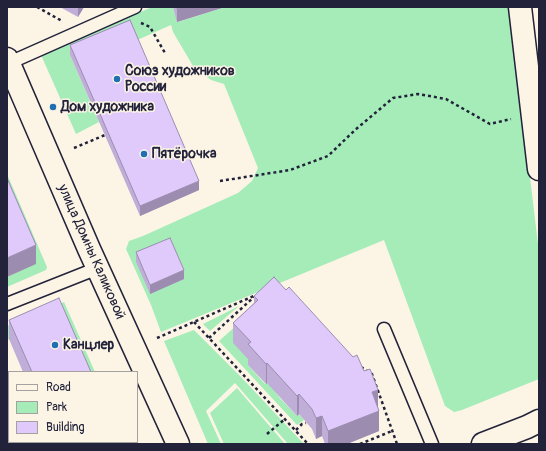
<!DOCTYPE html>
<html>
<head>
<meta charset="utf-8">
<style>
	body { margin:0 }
	#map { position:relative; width:546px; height:451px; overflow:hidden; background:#fcf5e5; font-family:Pangolin,sans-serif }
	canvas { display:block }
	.frame { position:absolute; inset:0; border:8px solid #22223b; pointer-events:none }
	.legend { position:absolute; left:8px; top:371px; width:130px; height:72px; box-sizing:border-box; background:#fcf5e5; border:1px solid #a5a1a1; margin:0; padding:5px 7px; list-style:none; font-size:12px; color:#22223b }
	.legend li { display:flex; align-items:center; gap:8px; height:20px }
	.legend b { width:20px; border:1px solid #a5a1a1 }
</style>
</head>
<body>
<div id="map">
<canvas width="546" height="451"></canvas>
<div class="frame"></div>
<ul class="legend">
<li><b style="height:5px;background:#fcf5e5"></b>Road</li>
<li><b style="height:11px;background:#a5ecb9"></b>Park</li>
<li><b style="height:11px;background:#dfcafb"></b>Building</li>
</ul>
</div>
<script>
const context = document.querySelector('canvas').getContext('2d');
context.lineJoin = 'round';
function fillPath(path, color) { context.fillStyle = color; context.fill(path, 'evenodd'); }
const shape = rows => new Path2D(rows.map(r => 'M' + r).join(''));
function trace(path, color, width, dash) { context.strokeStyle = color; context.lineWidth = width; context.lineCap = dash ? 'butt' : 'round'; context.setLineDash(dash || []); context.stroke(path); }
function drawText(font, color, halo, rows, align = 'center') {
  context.font = font + ' Pangolin,sans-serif'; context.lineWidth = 3; context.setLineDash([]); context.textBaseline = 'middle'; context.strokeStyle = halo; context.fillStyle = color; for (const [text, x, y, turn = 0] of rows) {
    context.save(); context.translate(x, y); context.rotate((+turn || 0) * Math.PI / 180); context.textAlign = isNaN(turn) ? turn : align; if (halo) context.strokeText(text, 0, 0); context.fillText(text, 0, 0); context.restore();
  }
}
const green = shape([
	[152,7,173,7,178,22,225,7,510,7,539,253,539,379,462,410,454,412,445,406,384,240,161,332,151,305,126,249,129,241,143,236,238,193,252,181,258,168,224,84,211,80,193,66,173,32,171,25,135,41,70,55,99,122,76,134,41,55],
	[7,174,47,267,46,270,7,287,7,277,36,263,7,197],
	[64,302,95,372,83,372,59,317,7,340,7,326],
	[239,306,210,331,203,324],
	[238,324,251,362,248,365,265,384,268,381,279,397,297,416,299,414,304,420,297,425,219,341],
	[194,330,241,377,304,444,288,444,235,383,206,411,221,444,208,444,164,341],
	[237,388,285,444,224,444,210,413]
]);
const path = shape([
	[37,7,62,21],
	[141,23,150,27,165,53],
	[74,148,105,135],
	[220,181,290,170,328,156,355,130,393,98,418,94,446,99,490,124,511,119],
	[194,322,308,444],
	[157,338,256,295],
	[209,338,254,297],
	[361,367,372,374,397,444],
	[296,430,302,424,306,423],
	[267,434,285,419],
	[360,444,392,431]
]);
const lane = shape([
	[9,63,135,7],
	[7,304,98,268],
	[384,329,432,444],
	[7,398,9,403],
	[26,442,27,444]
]);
const street = shape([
	[520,7,539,169]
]);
const secondary = shape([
	[7,59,89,249,178,444],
	[483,444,527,427,539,421]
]);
const wall = shape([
	[60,7,84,7,78,17],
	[173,7,225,7,177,22],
	[70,45,199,190,140,216,70,55],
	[136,252,184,279,150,294,136,262],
	[254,296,378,408,379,431,347,444,325,444,322,436,316,439,312,429,299,414,297,416,267,383,266,384,248,365,248,359,233,343,233,323,254,303],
	[9,320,91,372,23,372,9,339],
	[54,442,122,442,123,444,55,444]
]);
const shadedWall = shape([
	[78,7,84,7,78,17],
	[184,7,225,7,177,22,177,9],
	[199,181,199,190,140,216,140,206],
	[36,245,36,264,7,277,7,258],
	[184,270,184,279,150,294,150,285],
	[267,363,267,383,266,384,266,364],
	[378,390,378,410,372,392],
	[299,394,299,414,297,416,297,396],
	[379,411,379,431,347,444,328,444,328,431],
	[322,416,322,436,316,439,316,418]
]);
const building = shape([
	[177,7,184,7,177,9,177,7],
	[130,20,199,181,140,206,70,45,130,20],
	[7,178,36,245,7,258,7,178],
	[170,238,184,270,150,285,136,252,170,238],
	[274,277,286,290,289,287,353,357,357,355,364,371,370,369,378,390,372,392,379,411,328,431,322,416,316,418,312,409,299,394,297,396,267,363,266,364,248,344,251,342,233,323,258,300,254,296,274,277],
	[59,298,91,372,32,372,9,320,59,298],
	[62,442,122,442,123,444,63,444,62,442]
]);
const markers = [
	[117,79,4,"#1f6fb2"],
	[53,107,4,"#1f6fb2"],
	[144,154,4,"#1f6fb2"],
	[55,345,4,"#1f6fb2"]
];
const poiNames = [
	["Союз художников",125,71],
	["России",125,87],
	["Дом художника",61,107],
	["Пятёрочка",152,154],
	["Канцлер",63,345]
];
const streetNames = [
	["улица Домны Каликовой",91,252,66]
];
fillPath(green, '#a5ecb9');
trace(lane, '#22223b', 15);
trace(street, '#22223b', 25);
trace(secondary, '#22223b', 25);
trace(path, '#22223b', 2.5, [3, 3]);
trace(lane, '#fcf5e5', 12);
trace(street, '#fcf5e5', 22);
trace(secondary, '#fcf5e5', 22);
fillPath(wall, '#c0aed8');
fillPath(shadedWall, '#9c8db0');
fillPath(building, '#dfcafb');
trace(building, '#9c8db0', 1);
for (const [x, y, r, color] of markers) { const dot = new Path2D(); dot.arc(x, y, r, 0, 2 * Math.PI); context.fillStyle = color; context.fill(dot); trace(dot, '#fcf5e5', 1.5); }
drawText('bold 14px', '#22223b', '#fcf5e5', poiNames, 'left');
drawText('14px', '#22223b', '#fcf5e5', streetNames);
</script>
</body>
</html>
